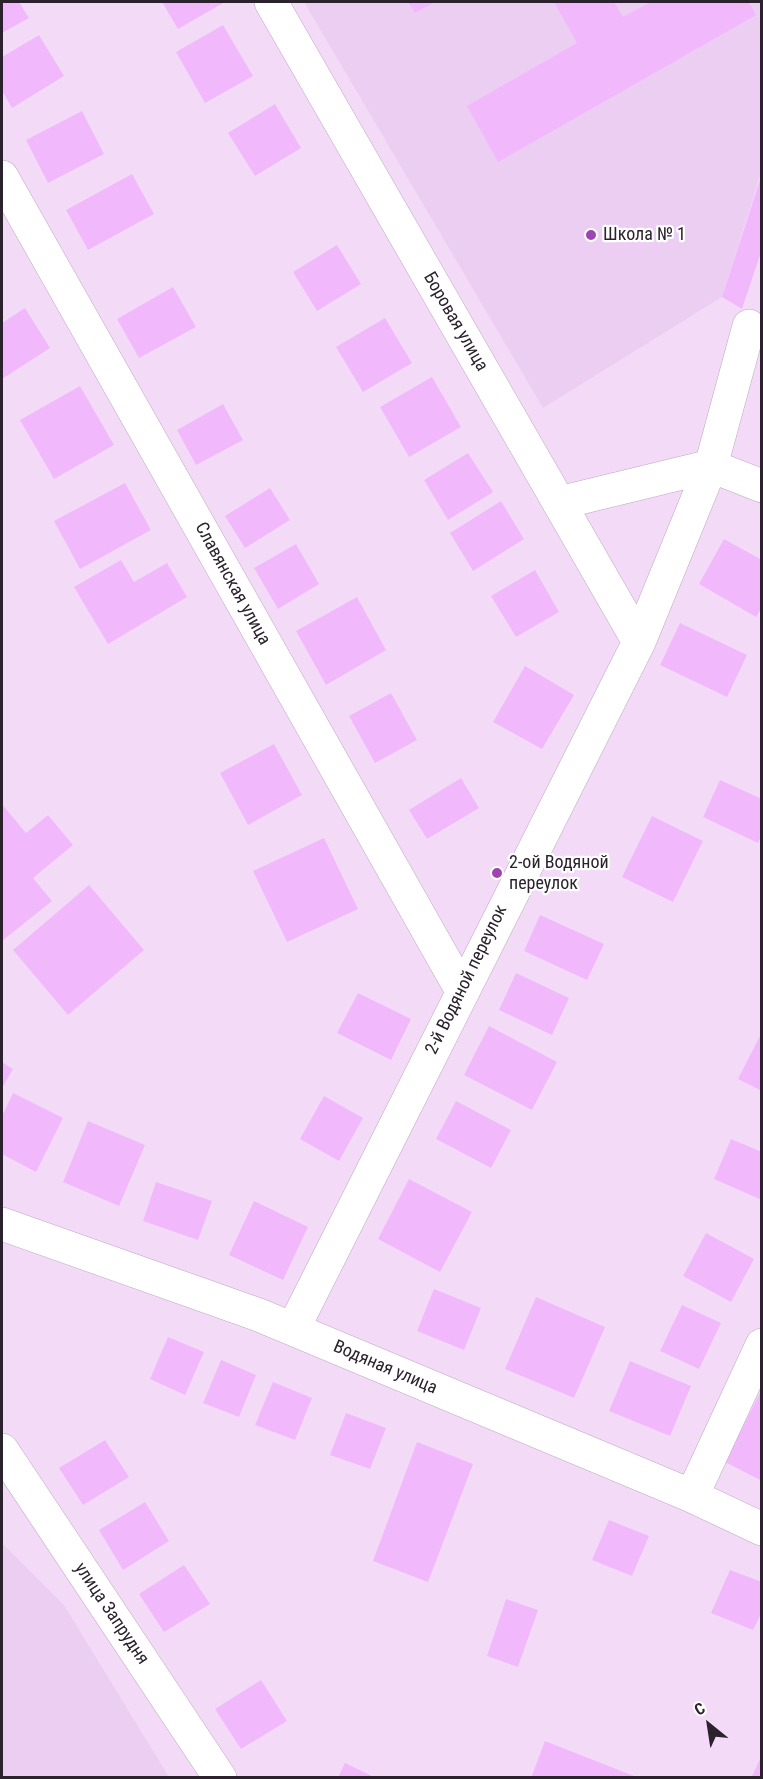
<!DOCTYPE html>
<html>
<head>
<meta charset="utf-8">
<style>
	body { margin:0 }
	#map { position:relative; width:763px; height:1779px; overflow:hidden; background:#f3dbf8; font-family:"Roboto Condensed",sans-serif }
	canvas { display:block }
	.frame { position:absolute; inset:0; border:3px solid #2b222d; pointer-events:none }
	.north { position:absolute; left:679px; top:1695px; width:60px; height:60px; -webkit-text-stroke:4px #fff; paint-order:stroke; rotate:330deg; font-size:16px; font-weight:700; line-height:24px; text-align:center; color:#2b222d }
	.north::after { content:''; display:block; margin:auto; width:21px; height:27px; background:#2b222d; clip-path:polygon(50% 0,100% 100%,50% 72%,0 100%) }
</style>
</head>
<body>
<div id="map">
<canvas width="763" height="1779"></canvas>
<div class="frame"></div>
<div class="north">С</div>
</div>
<script>
const context = document.querySelector('canvas').getContext('2d');
context.lineJoin = 'round';
function fillPath(path, color) { context.fillStyle = color; context.fill(path, 'evenodd'); }
const shape = rows => new Path2D(rows.map(r => 'M' + r).join(''));
function trace(path, color, width, dash) { context.strokeStyle = color; context.lineWidth = width; context.lineCap = dash ? 'butt' : 'round'; context.setLineDash(dash || []); context.stroke(path); }
function drawText(font, color, halo, rows, align = 'center') {
  context.font = font + ' "Roboto Condensed",sans-serif'; context.lineWidth = 4.5; context.setLineDash([]); context.textBaseline = 'middle'; context.strokeStyle = halo; context.fillStyle = color; for (const [text, x, y, turn = 0] of rows) {
    context.save(); context.translate(x, y); context.rotate((+turn || 0) * Math.PI / 180); context.textAlign = isNaN(turn) ? turn : align; if (halo) context.strokeText(text, 0, 0); context.fillText(text, 0, 0); context.restore();
  }
}
const built = shape([
	[304,2,761,2,761,173,722,297,543,408],
	[2,1543,64,1605,169,1777,2,1777]
]);
const building = shape([
	[2,2,19,2,29,18,2,33],
	[162,2,225,2,178,29],
	[408,2,435,2,415,13],
	[554,2,614,2,623,17,650,2,749,2,756,15,498,162,467,106,577,43],
	[223,25,253,76,205,103,176,52],
	[39,35,64,76,12,108,2,91,2,57],
	[275,104,301,148,255,176,228,133],
	[82,111,104,154,48,183,26,140],
	[132,174,154,214,88,250,66,210],
	[762,174,762,249,742,309,722,297],
	[337,245,361,284,317,311,293,272],
	[173,287,196,327,139,358,117,319],
	[25,308,50,348,2,379,2,323],
	[385,318,412,363,363,392,336,347],
	[432,377,461,427,409,457,380,407],
	[80,386,114,445,54,479,20,420],
	[223,404,243,440,196,465,177,430],
	[468,453,493,492,448,520,424,480],
	[125,483,151,530,80,569,54,521],
	[270,488,290,520,245,548,225,516],
	[501,501,524,539,473,571,450,533],
	[724,539,762,560,762,607,756,617,699,584],
	[296,544,319,584,278,609,254,568],
	[121,560,134,582,167,563,187,597,108,644,74,587],
	[535,570,559,612,516,637,491,596],
	[357,597,386,650,326,685,296,631],
	[680,623,747,655,727,697,660,665],
	[525,666,574,695,542,749,493,722],
	[391,693,417,740,375,763,349,716],
	[274,744,302,795,248,825,220,773],
	[461,778,479,808,427,839,409,810],
	[720,780,762,799,762,834,758,843,703,817],
	[2,804,26,833,48,815,73,845,33,878,52,901,2,941],
	[652,816,703,841,673,902,622,877],
	[324,838,358,909,287,942,253,871],
	[89,885,144,950,68,1015,13,950],
	[540,915,604,944,587,980,524,951],
	[516,973,569,998,552,1035,499,1010],
	[358,993,411,1019,391,1060,337,1033],
	[489,1026,557,1062,532,1110,464,1075],
	[762,1032,762,1091,738,1079],
	[2,1062,13,1069,2,1088],
	[13,1093,63,1118,36,1172,2,1154,2,1116],
	[324,1096,363,1118,339,1161,300,1139],
	[456,1101,511,1130,491,1168,436,1139],
	[88,1121,145,1145,119,1206,63,1182],
	[731,1139,762,1152,762,1200,714,1179],
	[409,1179,472,1212,440,1272,378,1239],
	[156,1182,212,1201,198,1240,143,1221],
	[254,1201,308,1227,283,1280,229,1255],
	[706,1233,754,1259,731,1302,683,1276],
	[434,1289,481,1308,464,1350,417,1331],
	[536,1297,605,1327,574,1398,505,1369],
	[682,1305,721,1323,699,1369,660,1351],
	[168,1337,204,1352,185,1395,150,1379],
	[221,1360,256,1375,239,1417,203,1403],
	[630,1361,691,1386,670,1436,609,1411],
	[273,1382,312,1398,295,1440,255,1425],
	[762,1389,762,1481,725,1462],
	[346,1413,386,1428,370,1469,330,1455],
	[105,1440,129,1477,83,1505,59,1468],
	[417,1442,473,1464,428,1582,373,1561],
	[145,1502,169,1541,123,1570,99,1530],
	[609,1520,649,1536,632,1576,592,1560],
	[184,1565,210,1604,164,1632,139,1594],
	[730,1570,762,1582,762,1612,753,1630,711,1613],
	[506,1599,538,1610,518,1667,487,1656],
	[261,1680,287,1721,241,1749,215,1709],
	[545,1741,634,1776,633,1778,531,1778],
	[762,1755,762,1778,751,1778],
	[345,1763,376,1778,338,1778]
]);
const minor = shape([
	[271,2,639,642],
	[2,177,462,991],
	[559,503,711,466,762,486],
	[2,1224,259,1315,692,1496,762,1529],
	[293,1329,639,642,711,466,749,326],
	[2,1450,220,1778],
	[692,1496,762,1345]
]);
const markers = [
	[591,235,6,"#9e44b0"],
	[497,873,6,"#9e44b0"]
];
const poiNames = [
	["Школа № 1",603,235],
	["2-ой Водяной",509,863],
	["переулок",509,884]
];
const streetNames = [
	["Боровая улица",455,322,60],
	["Славянская улица",232,584,61],
	["2-й Водяной переулок",467,980,-64],
	["Водяная улица",385,1368,23],
	["улица Запрудня",111,1614,56]
];
fillPath(built, '#eccef2');
fillPath(building, '#f1b9fc');
trace(minor, '#bea6c2', 34);
trace(minor, '#fff', 33);
for (const [x, y, r, color] of markers) { const dot = new Path2D(); dot.arc(x, y, r, 0, 2 * Math.PI); context.fillStyle = color; context.fill(dot); trace(dot, '#fff', 2); }
drawText('18px', '#2b222d', '#fff', poiNames, 'left');
drawText('18px', '#2b222d', '#fff', streetNames);
</script>
</body>
</html>
